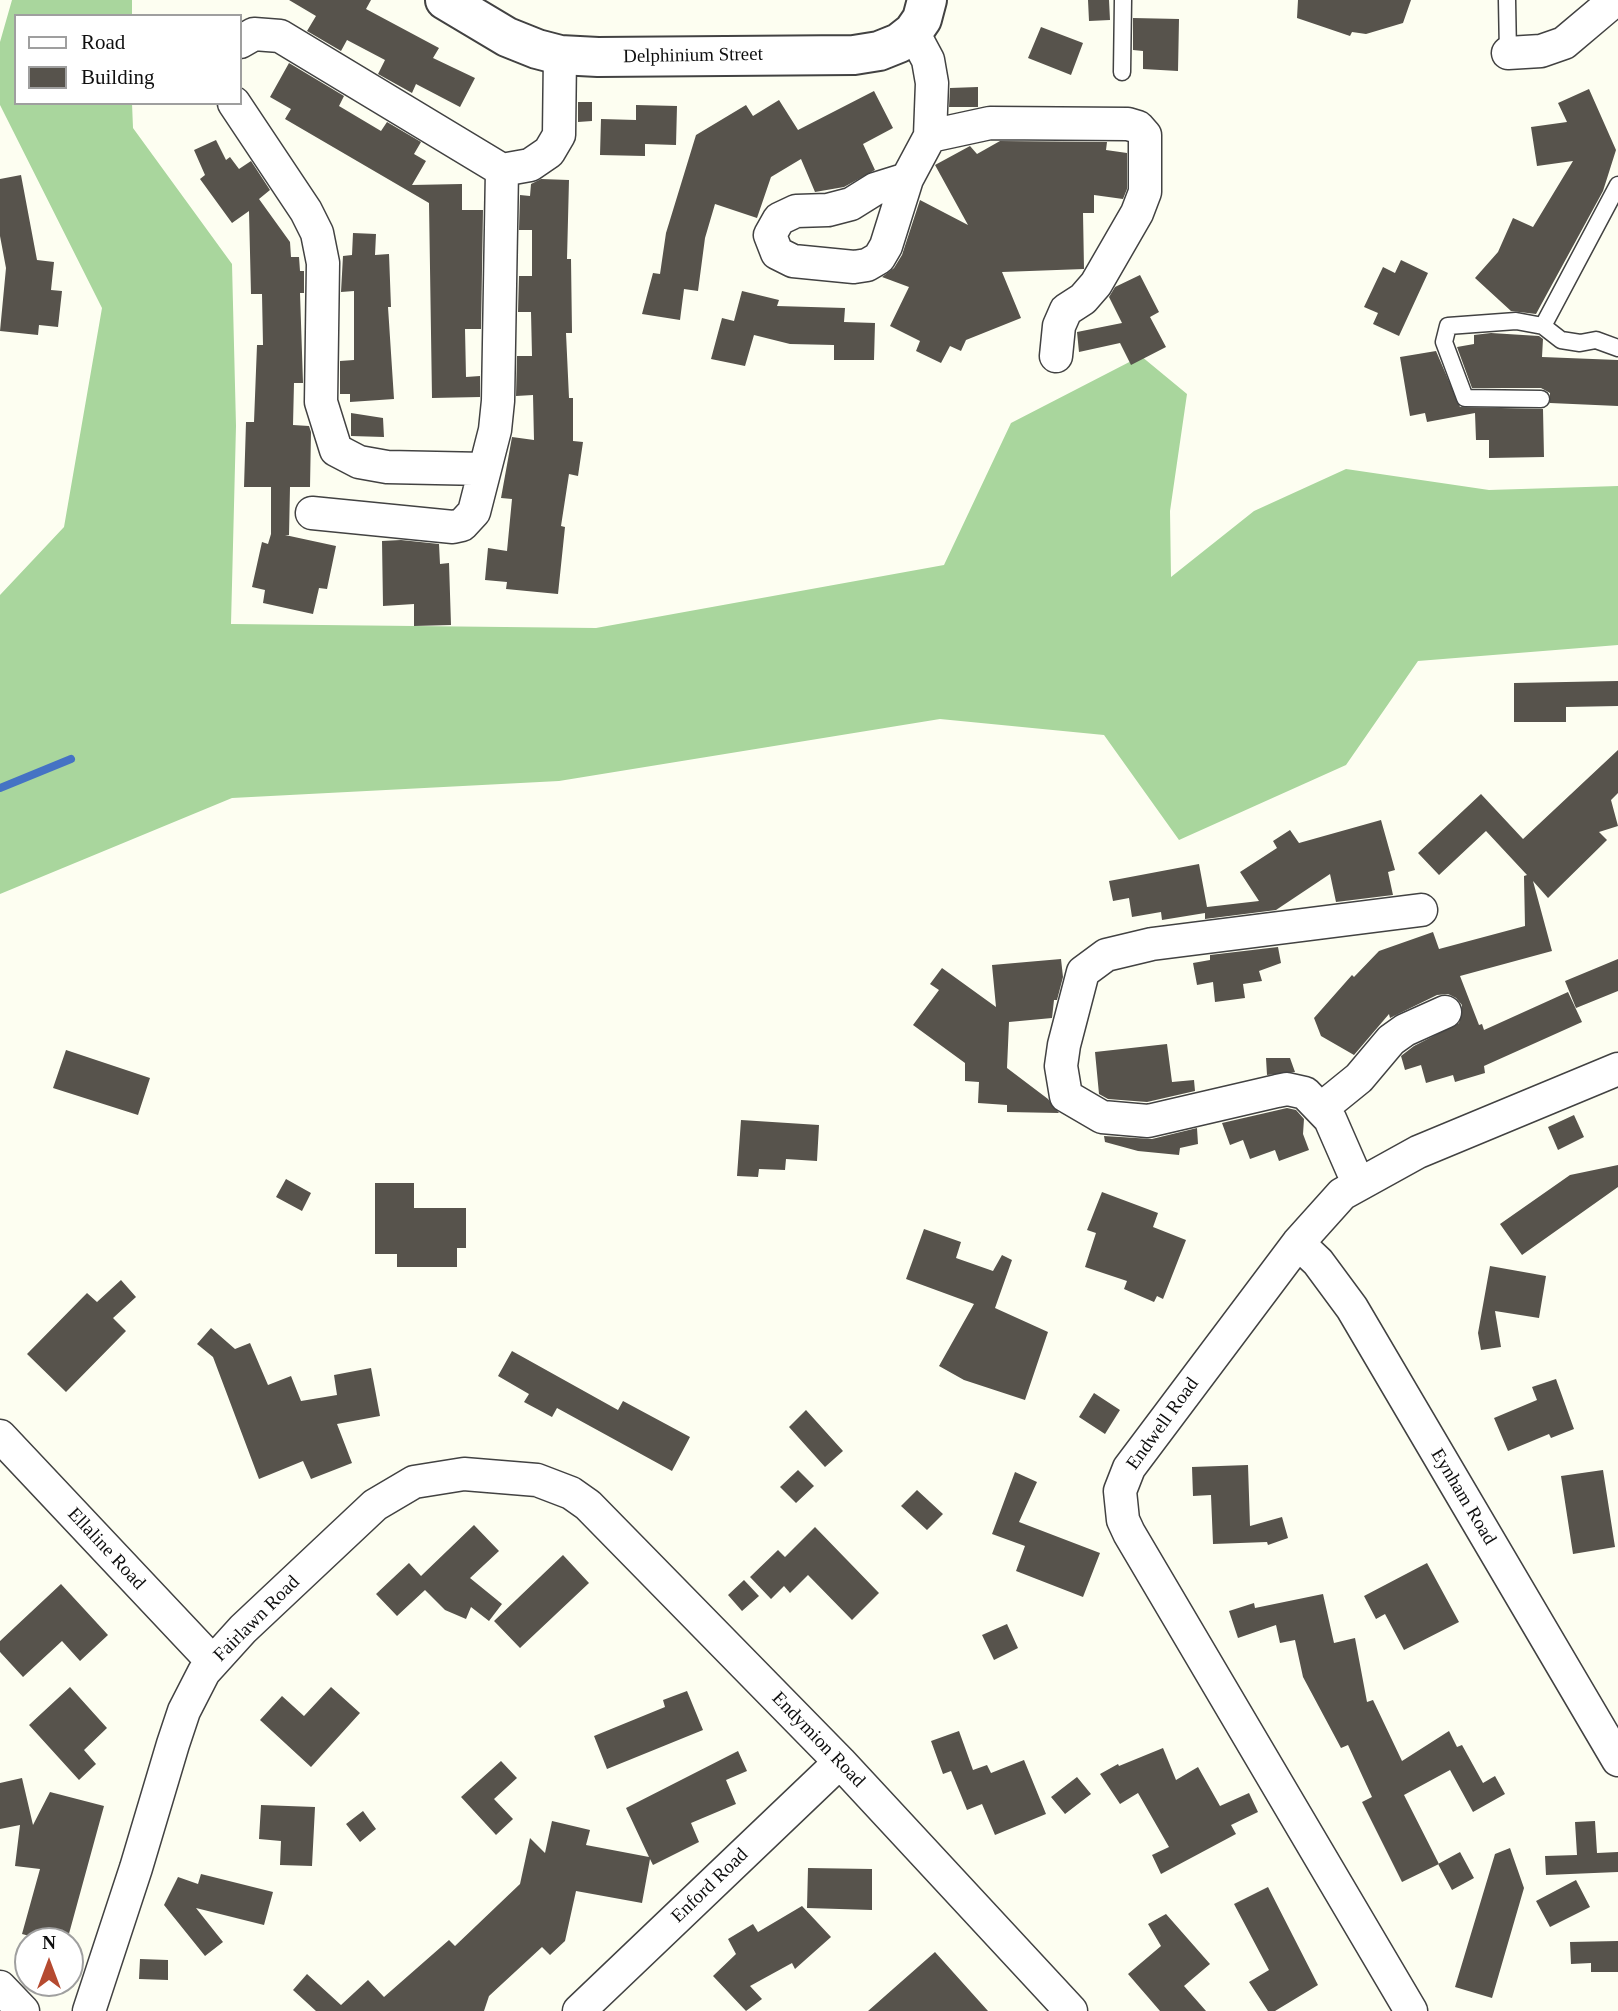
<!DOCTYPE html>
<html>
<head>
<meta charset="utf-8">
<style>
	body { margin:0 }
	#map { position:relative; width:1618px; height:2011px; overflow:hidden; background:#fdfef1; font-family:Georgia,serif }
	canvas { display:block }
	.legend { position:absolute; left:14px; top:14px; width:228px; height:91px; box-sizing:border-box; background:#fff; border:2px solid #9f9f9f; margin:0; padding:9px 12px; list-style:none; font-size:21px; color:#0f0f0f }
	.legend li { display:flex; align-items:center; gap:14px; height:35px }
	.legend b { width:35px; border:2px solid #9f9f9f }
	.north { position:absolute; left:14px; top:1927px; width:70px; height:70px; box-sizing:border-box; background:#fff; border:2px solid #9f9f9f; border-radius:50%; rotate:0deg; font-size:19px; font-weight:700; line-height:28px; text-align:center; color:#0f0f0f }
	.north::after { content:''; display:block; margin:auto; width:24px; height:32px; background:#b54a30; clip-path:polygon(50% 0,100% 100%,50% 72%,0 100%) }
</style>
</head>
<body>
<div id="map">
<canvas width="1618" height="2011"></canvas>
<ul class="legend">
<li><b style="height:9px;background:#fff"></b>Road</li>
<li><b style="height:19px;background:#57534c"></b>Building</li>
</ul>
<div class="north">N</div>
</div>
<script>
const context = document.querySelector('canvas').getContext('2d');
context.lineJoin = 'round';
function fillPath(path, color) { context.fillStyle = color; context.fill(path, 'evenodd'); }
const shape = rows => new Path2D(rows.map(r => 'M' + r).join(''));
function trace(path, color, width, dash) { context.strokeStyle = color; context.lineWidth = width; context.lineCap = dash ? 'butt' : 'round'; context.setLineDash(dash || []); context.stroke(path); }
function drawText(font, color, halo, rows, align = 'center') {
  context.font = font + ' Georgia,serif'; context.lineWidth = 7; context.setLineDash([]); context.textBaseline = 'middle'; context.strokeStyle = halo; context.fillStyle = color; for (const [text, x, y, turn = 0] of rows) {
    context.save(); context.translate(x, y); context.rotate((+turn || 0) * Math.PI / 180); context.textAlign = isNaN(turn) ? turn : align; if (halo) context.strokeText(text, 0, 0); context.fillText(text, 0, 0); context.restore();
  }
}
const forest = shape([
	[12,0,132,0,132,16,16,16,16,103,132,103,133,128,232,264,236,426,231,624,596,628,944,565,1011,423,1141,356,1187,394,1170,511,1171,577,1254,511,1346,469,1489,490,1618,486,1618,645,1418,661,1346,765,1179,840,1104,735,940,719,559,781,232,798,0,894,0,595,64,527,102,308,0,105,0,42]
]);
const stream = shape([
	[0,788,71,759]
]);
const building = shape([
	[289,0,371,0,366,9,439,48,433,58,475,78,460,107,416,84,412,93,378,74,385,60,347,40,341,51,307,31,316,16],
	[1088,0,1109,0,1110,20,1089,21],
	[1298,0,1411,0,1403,23,1366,34,1352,32,1350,36,1297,18],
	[1133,18,1179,19,1178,71,1143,69,1143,51,1133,50],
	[1041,27,1083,43,1071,75,1028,58],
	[289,63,344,96,339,106,381,131,387,122,421,142,414,154,426,161,412,185,462,184,462,210,483,210,481,329,465,329,466,377,480,376,480,397,432,398,429,203,285,119,291,109,270,97],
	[978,87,978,107,949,107,950,88],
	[1589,89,1616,150,1603,191,1536,314,1511,311,1475,278,1498,252,1513,218,1533,227,1573,161,1537,166,1531,127,1567,122,1558,103],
	[874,91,893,128,863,144,875,170,844,187,815,192,801,159,771,177,757,218,715,204,705,238,698,291,684,289,680,320,642,314,653,273,660,274,666,233,696,135,746,105,753,116,779,100,798,130],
	[578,102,592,102,592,121,578,122],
	[636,105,677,106,676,145,645,144,645,156,600,155,601,119,636,120],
	[216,140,226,160,230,157,239,169,251,161,270,190,259,199,290,242,291,257,299,257,300,271,304,271,304,293,300,293,303,383,294,383,293,425,309,426,311,432,310,487,290,487,289,535,285,535,336,546,327,589,319,588,313,614,263,603,265,590,252,587,262,542,268,544,271,534,271,487,244,487,246,422,254,422,257,345,263,345,262,294,251,294,249,211,232,223,200,179,205,175,194,150],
	[1000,141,1107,142,1106,150,1127,153,1127,189,1123,199,1094,195,1094,213,1083,213,1084,269,1002,272,1021,318,966,340,961,351,950,346,941,363,916,351,920,341,890,326,909,287,882,277,894,268,902,255,920,200,968,225,935,165,970,146,977,154],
	[21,175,37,260,54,262,51,290,62,291,58,327,39,325,38,335,0,331,6,268,0,236,0,179],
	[541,179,569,180,567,259,571,259,572,333,566,333,569,398,573,398,573,441,583,442,578,476,569,474,561,526,565,527,558,594,506,589,507,582,485,580,488,548,507,551,512,499,501,498,512,437,534,440,533,395,516,396,517,356,532,356,531,312,518,312,519,276,532,276,532,230,519,230,520,195,530,196,531,184],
	[353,233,376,234,375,255,389,254,391,307,388,307,394,399,350,402,350,394,340,394,340,361,354,360,354,291,341,292,343,256,352,255],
	[1401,260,1428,273,1399,336,1373,324,1378,313,1364,307,1383,267,1395,273],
	[1140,275,1159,312,1150,317,1166,347,1131,365,1120,343,1079,352,1077,332,1122,323,1109,297,1115,287],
	[742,291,779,300,777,306,845,308,844,322,875,323,874,360,834,360,834,345,790,344,754,335,745,366,711,359,722,318,734,321],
	[1491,333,1539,336,1543,339,1542,357,1618,360,1618,406,1550,403,1550,393,1541,388,1472,388,1457,347,1474,344,1474,335],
	[1436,351,1460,407,1543,409,1544,457,1489,458,1489,440,1476,440,1475,413,1427,422,1425,413,1410,416,1400,357],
	[351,413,383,418,384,437,351,436],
	[401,540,439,544,440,564,449,563,451,625,414,626,414,604,383,606,382,541],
	[1618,681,1618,706,1566,707,1566,722,1514,722,1514,683],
	[1618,750,1618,793,1611,800,1618,826,1599,832,1607,840,1548,898,1533,881,1552,951,1460,976,1479,1025,1482,1024,1484,1030,1568,992,1582,1022,1484,1066,1485,1073,1455,1082,1453,1075,1426,1083,1421,1065,1405,1070,1401,1056,1414,1046,1459,1023,1462,1005,1456,998,1448,994,1437,995,1390,1018,1389,1014,1354,1055,1321,1036,1314,1018,1352,975,1354,977,1379,951,1433,932,1439,949,1525,926,1524,876,1527,875,1486,831,1439,875,1418,853,1481,794,1523,839],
	[1381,820,1395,870,1388,872,1393,895,1336,902,1330,874,1276,910,1205,919,1205,913,1162,920,1161,912,1132,917,1129,898,1113,901,1109,881,1199,864,1207,907,1259,901,1240,872,1277,848,1273,841,1290,830,1299,843],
	[1278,947,1281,963,1259,971,1262,981,1243,984,1245,998,1215,1002,1213,982,1197,985,1193,963,1210,960,1210,955],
	[1061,959,1063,977,1057,1000,1054,1000,1052,1018,1009,1022,1007,1068,1048,1099,1059,1113,1007,1112,1007,1105,978,1103,979,1082,965,1081,965,1063,913,1025,939,990,930,984,942,968,996,1007,992,965],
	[1618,959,1618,991,1576,1008,1565,981],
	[1167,1044,1172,1082,1194,1080,1195,1091,1147,1102,1108,1099,1099,1094,1095,1052],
	[66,1050,150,1078,138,1115,53,1088],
	[1266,1058,1290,1058,1295,1072,1267,1075],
	[1287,1108,1296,1110,1304,1119,1303,1134,1309,1150,1279,1161,1275,1150,1250,1159,1243,1140,1230,1145,1222,1123],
	[1574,1115,1584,1137,1558,1150,1548,1127],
	[741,1120,819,1125,817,1161,786,1159,785,1170,759,1169,758,1177,737,1176],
	[1197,1128,1198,1144,1180,1148,1179,1155,1138,1151,1105,1142,1104,1136,1152,1139],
	[1618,1165,1618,1187,1522,1255,1500,1224,1570,1175],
	[286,1179,311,1193,302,1211,276,1197],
	[375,1183,414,1183,414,1208,466,1208,466,1248,457,1248,457,1267,397,1267,397,1254,375,1254],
	[1102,1192,1158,1213,1153,1227,1186,1240,1163,1299,1157,1296,1154,1302,1124,1289,1127,1281,1085,1267,1096,1233,1087,1230],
	[924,1229,961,1242,956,1258,993,1271,1002,1255,1012,1260,995,1308,1048,1332,1025,1400,964,1380,939,1366,974,1304,906,1279],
	[1490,1266,1546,1276,1539,1318,1495,1311,1501,1347,1481,1350,1478,1333],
	[121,1280,136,1297,113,1318,126,1331,66,1392,27,1354,87,1293,97,1302],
	[211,1328,235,1349,250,1343,268,1385,291,1376,301,1401,337,1395,334,1375,371,1368,380,1416,337,1424,352,1463,311,1479,303,1461,259,1479,213,1357,197,1344],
	[512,1351,618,1410,623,1401,690,1437,672,1471,557,1408,552,1417,524,1402,529,1394,498,1376],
	[1556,1379,1574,1429,1551,1438,1549,1434,1508,1451,1494,1418,1537,1400,1532,1387],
	[1094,1393,1120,1410,1105,1434,1079,1417],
	[806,1410,843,1451,825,1467,789,1427],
	[1248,1465,1250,1526,1282,1517,1288,1538,1268,1545,1267,1542,1213,1544,1211,1495,1193,1496,1192,1467],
	[798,1470,814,1486,796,1503,780,1487],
	[1603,1470,1615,1547,1573,1554,1561,1476],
	[1015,1472,1037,1482,1019,1522,1100,1553,1083,1597,1016,1571,1025,1546,992,1534],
	[917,1490,943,1514,927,1530,901,1506],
	[474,1525,499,1551,470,1578,502,1604,489,1621,471,1607,466,1619,445,1610,425,1590,397,1616,376,1594,409,1563,421,1576],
	[815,1527,879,1593,852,1620,808,1575,790,1593,784,1586,771,1599,750,1577,778,1550,785,1557],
	[563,1555,589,1583,520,1648,494,1621],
	[1427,1563,1459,1622,1404,1650,1385,1614,1376,1619,1364,1596],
	[744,1580,759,1596,742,1611,728,1595],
	[61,1584,108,1635,80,1661,62,1641,23,1677,0,1652,0,1641],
	[1323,1594,1334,1643,1355,1638,1367,1702,1373,1700,1402,1761,1449,1731,1457,1747,1462,1745,1483,1783,1495,1776,1505,1794,1473,1812,1450,1770,1404,1795,1439,1864,1402,1882,1362,1802,1372,1797,1348,1745,1341,1748,1303,1677,1295,1640,1280,1643,1276,1625,1238,1638,1229,1611,1254,1603,1255,1608],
	[1007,1624,1018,1648,994,1660,982,1635],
	[70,1687,107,1728,84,1750,96,1764,79,1780,29,1725],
	[331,1687,360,1713,311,1767,260,1720,282,1696,304,1716],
	[687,1691,703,1730,607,1769,594,1736,665,1707,663,1700],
	[959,1731,973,1770,987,1765,991,1773,1024,1760,1046,1814,995,1835,982,1804,967,1810,951,1771,943,1774,931,1741],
	[1163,1748,1176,1780,1198,1767,1220,1806,1249,1793,1258,1812,1231,1825,1236,1834,1161,1874,1152,1855,1169,1847,1138,1793,1120,1804,1100,1774,1118,1764,1119,1766],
	[738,1751,747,1771,726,1780,736,1804,691,1823,699,1842,653,1865,650,1859,642,1903,576,1891,565,1941,550,1955,542,1947,489,1996,484,2011,316,2011,293,1990,307,1974,341,2005,368,1980,384,1997,449,1940,455,1946,520,1884,530,1838,545,1853,552,1821,590,1830,586,1845,649,1857,626,1808],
	[501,1761,517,1778,494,1799,513,1819,496,1835,461,1797],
	[1077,1777,1091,1794,1065,1814,1051,1797],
	[22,1778,33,1825,50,1792,104,1806,67,1941,48,1941,22,1934,40,1869,15,1866,20,1825,0,1829,0,1783],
	[261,1805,315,1807,312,1866,280,1865,281,1841,259,1839],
	[363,1811,376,1829,360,1842,346,1824],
	[1595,1821,1597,1853,1618,1852,1618,1872,1546,1875,1545,1856,1577,1855,1575,1822],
	[1510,1848,1524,1888,1492,1998,1455,1987,1495,1854],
	[1460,1852,1474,1878,1452,1890,1438,1864],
	[808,1868,872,1869,872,1910,807,1908],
	[201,1874,273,1892,264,1925,196,1908,223,1942,205,1956,164,1905,178,1877,198,1884],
	[1576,1880,1590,1907,1550,1927,1536,1901],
	[1268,1887,1318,1985,1275,2011,1268,2011,1249,1982,1269,1970,1234,1904],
	[802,1906,831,1937,795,1969,792,1963,750,1986,762,1999,746,2011,713,1976,736,1954,728,1939,753,1924,758,1932],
	[1166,1914,1210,1964,1184,1986,1206,2011,1160,2011,1128,1974,1161,1946,1148,1924],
	[1618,1941,1618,1972,1591,1972,1591,1963,1571,1964,1570,1942],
	[935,1952,988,2011,868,2011],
	[140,1959,168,1960,168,1980,139,1979]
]);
const service = shape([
	[1507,0,1508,53],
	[1122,72,1123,0],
	[1543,326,1618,185],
	[1541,399,1465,398,1444,342,1448,326,1516,321,1543,326,1561,340,1580,343,1596,340,1618,348]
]);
const minor = shape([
	[913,32,928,60,932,83,930,136],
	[240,42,254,34,280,36,502,170],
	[1508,53,1541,51,1564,43,1615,0],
	[234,103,306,211,317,233,323,263,321,402,336,450,359,462,387,467,485,469],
	[907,179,875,189,851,204,828,210,796,211,779,219,770,235,777,253,793,261,854,267,867,265,879,258,886,246,907,179,930,136,990,123,1128,124,1138,127,1145,135,1145,192,1137,213,1096,284,1083,299,1066,310,1059,326,1056,356],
	[312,513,453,527,462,525,474,512,495,430,498,401,502,170,530,165,549,152,559,135,560,55],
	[1322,1108,1359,1078,1391,1040,1405,1030,1445,1012],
	[1358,1183,1330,1119,1305,1093,1287,1089,1277,1091,1148,1121,1102,1117,1066,1096,1061,1066,1064,1045,1083,972,1106,955,1152,944,1421,910],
	[1298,1243,1318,1262,1352,1308,1618,1760],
	[0,1436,212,1661],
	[0,1987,23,2011],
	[89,2011,136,1868,173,1744,184,1711,204,1672,243,1629,375,1505,414,1482,464,1474,537,1480,571,1493,588,1505,840,1762,1071,2011],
	[579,2011,840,1762],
	[1411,2011,1129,1533,1123,1520,1120,1491,1129,1468,1298,1243,1342,1194,1418,1152,1618,1069]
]);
const tertiary = shape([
	[445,0,507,37,537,49,560,55,598,57,854,55,879,51,899,43,913,32,922,19,927,0]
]);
const streetNames = [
	["Delphinium Street",693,56,-1],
	["Endwell Road",1163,1424,-54],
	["Eynham Road",1463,1497,59],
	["Ellaline Road",106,1549,47],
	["Fairlawn Road",257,1619,-45],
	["Endymion Road",818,1740,46],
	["Enford Road",710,1886,-44]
];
fillPath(forest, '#a9d69d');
trace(stream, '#4573c4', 8);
fillPath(building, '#57534c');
trace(service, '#424242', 19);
trace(minor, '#424242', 35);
trace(tertiary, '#424242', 42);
trace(service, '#fff', 16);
trace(minor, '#fff', 32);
trace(tertiary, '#fff', 38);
drawText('19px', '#0f0f0f', '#fff', streetNames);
</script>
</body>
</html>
